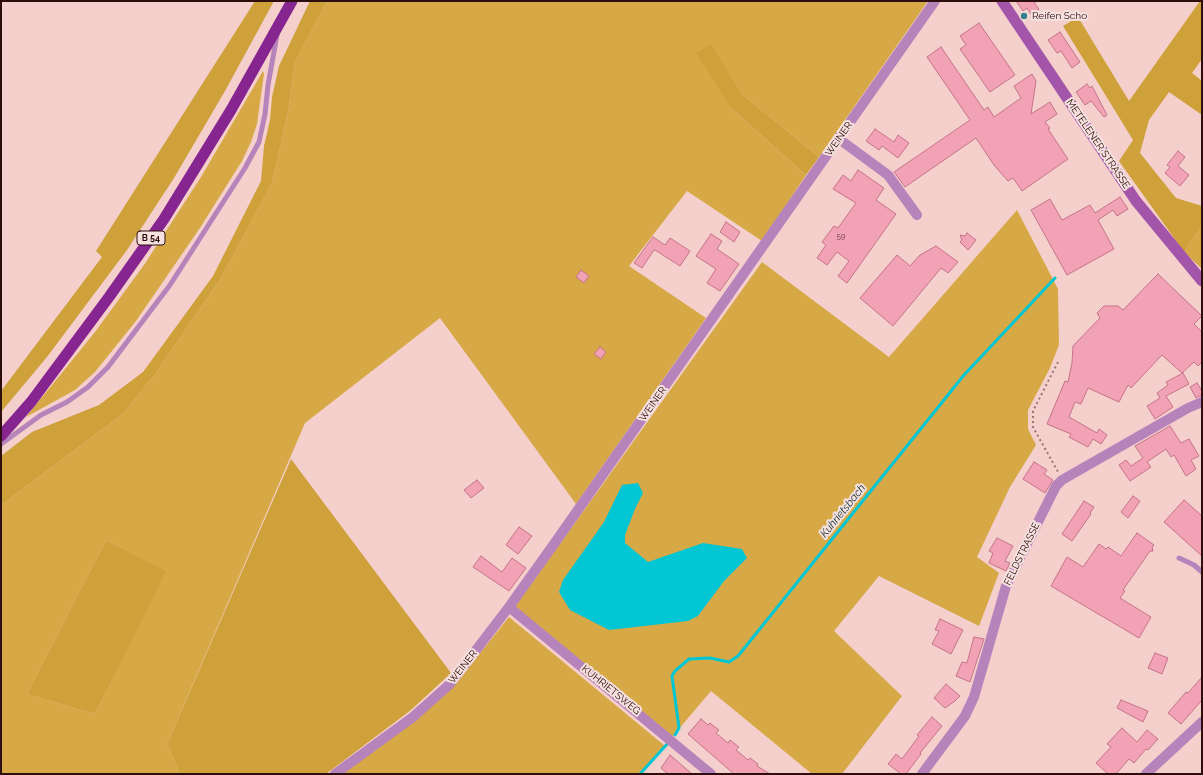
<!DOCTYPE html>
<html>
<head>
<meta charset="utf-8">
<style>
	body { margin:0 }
	#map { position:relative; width:1203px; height:775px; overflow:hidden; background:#f4cfcc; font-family:Raleway,sans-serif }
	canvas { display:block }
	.frame { position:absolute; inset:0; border:2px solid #2e0e0d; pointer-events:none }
</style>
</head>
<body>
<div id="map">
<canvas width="1203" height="775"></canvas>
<div class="frame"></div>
</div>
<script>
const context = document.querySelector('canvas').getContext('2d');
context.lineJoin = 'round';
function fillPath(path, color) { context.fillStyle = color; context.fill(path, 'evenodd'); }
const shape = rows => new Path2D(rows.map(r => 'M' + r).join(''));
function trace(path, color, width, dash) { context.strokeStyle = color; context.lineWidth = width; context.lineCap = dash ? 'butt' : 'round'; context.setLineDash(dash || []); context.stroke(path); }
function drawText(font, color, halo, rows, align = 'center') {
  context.font = font + ' Raleway,sans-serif'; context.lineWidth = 4; context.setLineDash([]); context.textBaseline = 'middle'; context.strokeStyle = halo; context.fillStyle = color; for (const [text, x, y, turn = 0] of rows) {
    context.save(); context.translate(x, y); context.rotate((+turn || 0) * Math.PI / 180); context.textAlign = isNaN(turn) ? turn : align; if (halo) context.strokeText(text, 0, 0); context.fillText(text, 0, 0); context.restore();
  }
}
const green = shape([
	[327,1,928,1,819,157,743,95,711,45,731,108,806,175,762,241,687,191,629,266,706,318,576,504,440,318,305,423,167,744,180,774,1,774,1,505,123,414,156,373,221,278,272,183,288,112,295,62],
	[106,540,165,571,95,714,27,694],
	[263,71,264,74,257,124,251,142,242,161,200,228,136,321,95,372,75,390,26,417,95,332,144,265,201,177],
	[1017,210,1058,289,1059,345,1050,368,1028,410,1028,429,1036,445,1010,487,977,557,999,573,979,626,879,576,834,631,902,696,842,774,812,774,711,691,672,737,514,608,762,262,889,357],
	[1202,225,1202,269,1184,252],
	[509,617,665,746,642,774,343,774,452,688]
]);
const forest = shape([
	[255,1,274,1,225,91,174,178,127,250,47,357,1,412,1,391,102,257,96,251],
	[310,1,327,1,295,62,288,112,272,183,221,278,156,373,123,414,1,505,1,456,32,432,99,405,143,372,213,276,261,181,264,146,270,120,272,97,279,66],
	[1200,1,1202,1,1202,59,1192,73,1202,81,1202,115,1169,92,1149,120,1140,153,1176,198,1202,206,1202,225,1184,252,1119,161,1133,140,1063,26,1078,17,1129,101],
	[711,44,743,95,819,157,806,175,731,108,696,53],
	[291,459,451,673,411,710,326,774,180,774,167,744],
	[106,540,166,571,95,714,27,694]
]);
const water = shape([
	[638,483,643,493,635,509,625,535,625,543,648,562,703,543,742,549,747,558,724,581,698,616,688,621,609,630,570,610,559,592,563,580,604,522,622,485]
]);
const stream = shape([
	[675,735,679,728,672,676,675,671,689,659,710,658,729,662,738,656,964,375,1055,278],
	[640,774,668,743]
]);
const building = shape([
	[1016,1,1037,1,1034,3,1039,9,1031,14,1027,8,1023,11,1016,1],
	[979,23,1015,75,990,92,960,49,966,45,960,36,979,23],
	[1060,32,1080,62,1072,68,1061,51,1057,53,1048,40,1060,32],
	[941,47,984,110,988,107,994,117,1021,98,1014,86,1032,74,1036,81,1031,114,1050,102,1057,114,1045,122,1050,128,1048,129,1068,159,1022,191,1013,178,1008,181,994,165,976,138,905,187,894,172,970,120,927,57,941,47],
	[1087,84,1090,88,1092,86,1107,115,1104,117,1091,101,1085,105,1076,92,1087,84],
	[875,129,894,142,898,135,909,143,898,158,882,146,879,150,866,141,875,129],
	[1178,151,1185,157,1178,166,1189,175,1180,186,1165,173,1170,167,1167,165,1178,151],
	[858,170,884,188,876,200,896,214,847,283,838,276,849,261,837,252,827,265,817,258,826,245,822,242,834,226,838,228,856,203,833,189,843,175,851,181,858,170],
	[1120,197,1128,209,1117,216,1113,210,1098,220,1114,249,1067,275,1031,210,1050,199,1062,220,1090,205,1095,213,1120,197],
	[726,222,740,232,734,242,720,232,726,222],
	[967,233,976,240,968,250,960,242,962,240,960,235,965,236,967,233],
	[711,234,722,241,717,249,739,264,720,291,707,283,716,269,696,256,711,234],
	[653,237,665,245,670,238,690,251,680,266,655,250,654,250,642,268,634,263,653,237],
	[936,246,958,262,948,273,941,268,893,326,860,298,897,255,910,266,920,255,936,246],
	[581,270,589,276,584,283,576,277,581,270],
	[1158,274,1202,316,1194,324,1202,332,1202,362,1198,366,1194,362,1182,373,1162,355,1131,388,1128,385,1119,402,1088,388,1081,404,1075,402,1069,417,1097,433,1099,429,1107,435,1101,444,1093,439,1088,447,1069,437,1071,434,1047,424,1065,381,1068,382,1072,363,1073,346,1100,318,1097,313,1104,306,1118,306,1123,310,1158,274],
	[600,347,606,352,601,359,594,354,600,347],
	[1183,373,1189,384,1166,396,1173,407,1155,419,1147,406,1160,398,1157,393,1168,385,1166,382,1183,373],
	[1197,383,1202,391,1202,395,1196,398,1190,387,1197,383],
	[1170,426,1181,443,1189,439,1199,456,1191,460,1196,469,1186,476,1174,455,1171,457,1166,449,1147,462,1151,467,1130,481,1119,465,1126,460,1131,466,1143,458,1135,446,1170,426],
	[1034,462,1047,470,1044,474,1053,480,1045,493,1023,479,1034,462],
	[477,480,484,488,471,498,464,490,477,480],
	[1133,496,1140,501,1128,518,1121,512,1133,496],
	[1184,500,1202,516,1202,556,1164,522,1184,500],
	[1084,501,1094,507,1090,513,1091,514,1072,541,1062,534,1084,501],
	[519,527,532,536,518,554,506,545,519,527],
	[1137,533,1154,545,1152,547,1153,551,1150,551,1123,590,1125,591,1120,598,1151,617,1139,638,1051,586,1067,557,1083,567,1099,544,1106,549,1108,547,1121,556,1137,533],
	[997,538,1013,546,1005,561,1010,563,1006,571,989,563,993,553,989,551,997,538],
	[481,556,502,572,512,558,526,568,509,591,473,567,481,556],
	[940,619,963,630,951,654,932,644,939,631,935,630,940,619],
	[974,637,984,639,970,682,956,676,962,662,967,663,974,637],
	[1155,653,1168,658,1162,674,1148,668,1155,653],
	[1202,677,1202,700,1181,724,1168,713,1186,692,1188,693,1202,677],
	[946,684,960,696,955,701,945,708,934,698,946,684],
	[1121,700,1148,711,1143,722,1117,708,1121,700],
	[932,717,942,726,920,753,921,754,906,774,901,774,888,764,896,754,902,759,919,736,917,735,932,717],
	[701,719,708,725,710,723,719,730,716,733,728,743,730,740,739,747,736,750,748,760,750,758,758,764,757,766,770,774,734,774,688,734,701,719],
	[1122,728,1137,742,1147,730,1158,739,1148,750,1146,749,1134,763,1129,759,1116,774,1108,774,1096,763,1111,747,1107,744,1122,728],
	[670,755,692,774,668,774,661,768,670,755]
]);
const path = shape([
	[1058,362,1033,411,1033,427,1058,472]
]);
const service = shape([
	[1,444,41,415,67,402,88,387,108,367,170,285,245,168,259,142,265,114,268,85,277,35],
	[1179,558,1194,565,1202,572]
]);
const minor = shape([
	[839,139,888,175,917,215],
	[509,607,711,774],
	[335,774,413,717,450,684,509,607,554,544,935,1],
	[922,774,965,716,974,697,1006,586,1056,486,1062,480,1188,408,1202,402],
	[1146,774,1202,722]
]);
const secondary = shape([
	[1002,1,1136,201,1202,281]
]);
const trunk = shape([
	[1,436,31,402,109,297,164,219,231,110,292,1]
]);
const markers = [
	[1024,16,4,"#388087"]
];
const numberNames = [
	["59",841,237]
];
const shields = [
	[151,238,28]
];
const shieldNames = [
	["B 54",151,238]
];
const poiNames = [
	["Reifen Scho",1032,16]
];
const streetNames = [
	["WEINER",839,139,-55],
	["METELENER STRASSE",1098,144,56],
	["WEINER",653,404,-55],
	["FELDSTRASSE",1022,554,-64],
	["WEINER",463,667,-52],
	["KUHRIETSWEG",611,690,39]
];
const waterNames = [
	["Kuhrietsbach",843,511,-51]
];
fillPath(green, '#d7a946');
fillPath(forest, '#cea13a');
fillPath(water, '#02c6d4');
trace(stream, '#02c6d4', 3);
fillPath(building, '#f1a2b4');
trace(building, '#c57388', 1);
trace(path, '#987673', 2, [2, 3]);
trace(service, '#b783bb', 5);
trace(minor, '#b783bb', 10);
trace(secondary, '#a355aa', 11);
trace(trunk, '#862490', 11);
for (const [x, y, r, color] of markers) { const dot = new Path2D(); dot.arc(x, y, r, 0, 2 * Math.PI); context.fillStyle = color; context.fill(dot); trace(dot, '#f5e1df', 1.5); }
drawText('8px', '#5f3337', null, numberNames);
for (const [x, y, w] of shields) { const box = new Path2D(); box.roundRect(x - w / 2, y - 7, w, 14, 3); context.fillStyle = '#f5e1df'; context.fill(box); trace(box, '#2e0e0d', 1); }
drawText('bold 9px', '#2e0e0d', null, shieldNames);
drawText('10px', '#2e0e0d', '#f5e1df', poiNames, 'left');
drawText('10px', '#2e0e0d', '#f5e1df', streetNames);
drawText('italic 11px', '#113235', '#f5e1df', waterNames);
</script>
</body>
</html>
